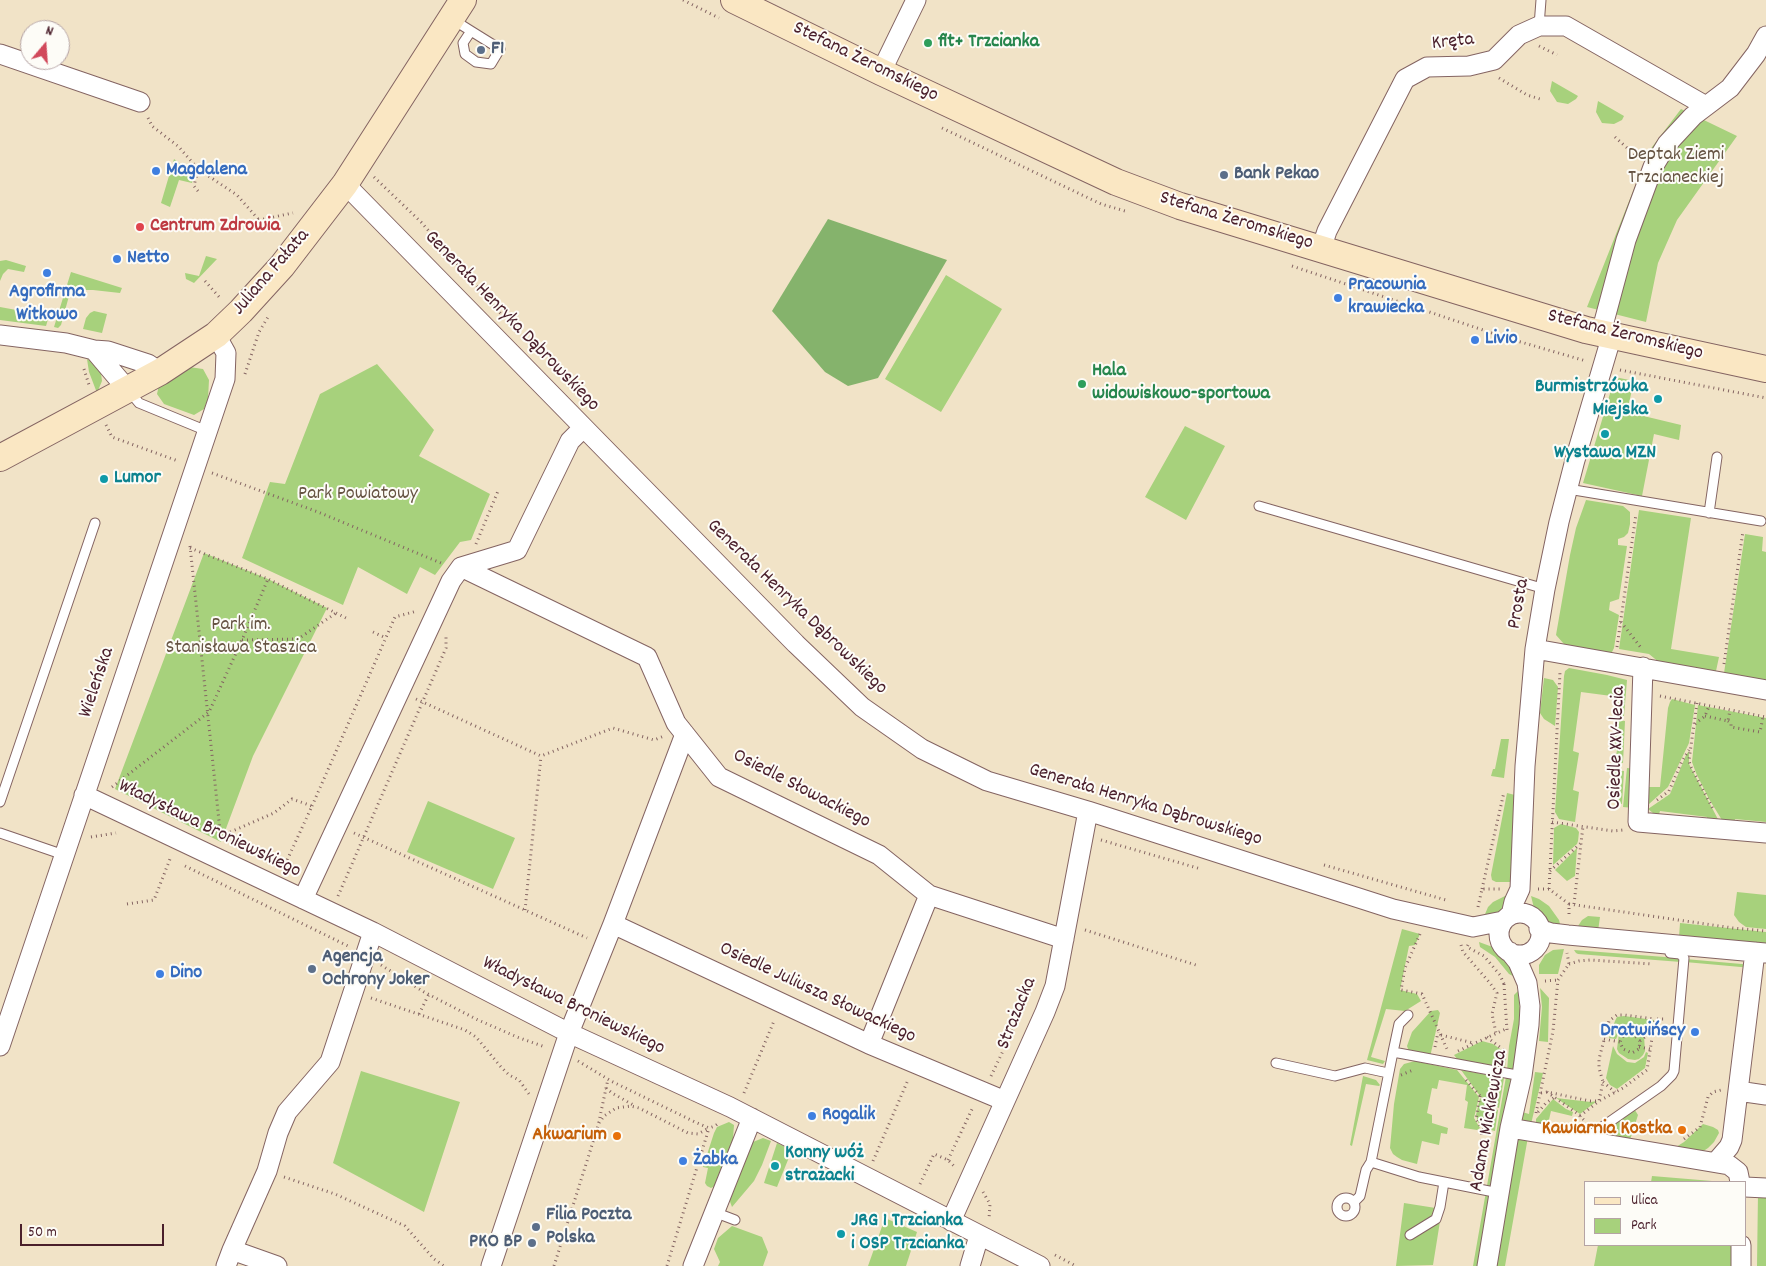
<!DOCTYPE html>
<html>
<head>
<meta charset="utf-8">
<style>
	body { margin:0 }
	#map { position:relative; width:1766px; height:1266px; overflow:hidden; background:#f1e3c7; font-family:Dekko,sans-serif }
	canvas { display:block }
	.legend { position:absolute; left:1584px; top:1181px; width:162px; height:65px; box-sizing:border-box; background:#fdfcf7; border:1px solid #b5a4a5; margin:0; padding:6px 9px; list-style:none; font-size:15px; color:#4a1f2b }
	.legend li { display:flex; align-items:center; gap:10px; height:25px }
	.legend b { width:25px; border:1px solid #b5a4a5 }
	.north { position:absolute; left:20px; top:20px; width:50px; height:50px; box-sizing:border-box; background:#fdfcf7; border:1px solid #b5a4a5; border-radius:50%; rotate:18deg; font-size:14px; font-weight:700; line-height:20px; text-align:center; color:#4a1f2b }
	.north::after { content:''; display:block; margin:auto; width:18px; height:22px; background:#d1495b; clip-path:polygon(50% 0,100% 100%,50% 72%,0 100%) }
	.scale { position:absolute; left:20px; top:1224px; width:144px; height:22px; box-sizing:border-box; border:2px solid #4a1f2b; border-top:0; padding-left:6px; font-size:15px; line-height:18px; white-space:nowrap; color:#4a1f2b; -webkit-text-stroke:4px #fdfcf7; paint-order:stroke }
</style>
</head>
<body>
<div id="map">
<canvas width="1766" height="1266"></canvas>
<ul class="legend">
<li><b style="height:6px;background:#fae7c3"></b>Ulica</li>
<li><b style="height:14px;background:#a7d17c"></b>Park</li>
</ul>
<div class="north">N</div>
<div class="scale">50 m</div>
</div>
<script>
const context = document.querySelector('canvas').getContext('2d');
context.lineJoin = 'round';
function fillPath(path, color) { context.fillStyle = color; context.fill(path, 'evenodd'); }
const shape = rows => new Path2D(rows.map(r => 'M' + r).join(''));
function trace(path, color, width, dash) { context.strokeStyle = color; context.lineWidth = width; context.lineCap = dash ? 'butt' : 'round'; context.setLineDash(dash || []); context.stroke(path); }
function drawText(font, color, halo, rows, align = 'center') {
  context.font = font + ' Dekko,sans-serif'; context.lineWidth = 4; context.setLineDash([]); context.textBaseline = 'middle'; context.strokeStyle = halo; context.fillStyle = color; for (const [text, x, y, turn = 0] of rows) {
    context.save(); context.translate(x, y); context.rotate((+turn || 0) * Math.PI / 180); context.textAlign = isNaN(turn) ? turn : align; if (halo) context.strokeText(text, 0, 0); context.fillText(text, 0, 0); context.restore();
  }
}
const green = shape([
	[1552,81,1578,96,1576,99,1568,104,1557,102,1550,91],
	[1598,101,1624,116,1622,120,1614,124,1602,123,1596,112],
	[1681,109,1737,136,1677,220,1658,263,1646,322,1587,307,1649,151],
	[174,159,194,174,192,183,179,180,170,207,161,203],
	[206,256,217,259,194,283,186,279,185,273,199,276],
	[6,260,26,266,24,272,8,269,3,274,0,281,0,261],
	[71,272,122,288,120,293,93,290,77,290,69,296,61,325,58,328,54,327],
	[946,275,1002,309,941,412,885,379],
	[0,307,49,316,46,326,0,320],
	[94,311,107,314,102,333,83,329,86,318,90,313],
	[87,359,99,366,101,373,102,381,97,393,89,372],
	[377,364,434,430,419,456,490,494,471,540,460,542,435,575,420,567,407,594,358,567,343,605,242,558,270,482,285,484,320,394],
	[189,367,203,369,209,380,208,399,204,409,194,415,164,404,157,394,159,385],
	[1615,377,1634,381,1627,412,1681,425,1679,440,1654,434,1642,496,1583,483],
	[1185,426,1225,446,1186,520,1145,497],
	[1586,500,1623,506,1630,512,1630,524,1628,533,1624,537,1618,539,1618,545,1627,546,1619,599,1610,602,1609,610,1619,615,1614,648,1611,654,1564,644,1556,635,1570,555,1576,528],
	[1639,510,1691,518,1671,649,1719,657,1716,671,1712,673,1660,663,1649,654,1619,649],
	[1745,534,1763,537,1762,551,1766,552,1766,684,1726,675,1724,673],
	[204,553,268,579,327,608,253,756,221,842,115,789],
	[1569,668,1607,675,1627,680,1624,716,1617,715,1619,697,1581,692,1573,751,1579,753,1573,790,1579,792,1575,822,1559,819,1555,812,1564,676,1565,671],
	[1544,678,1553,680,1558,687,1555,726,1544,719,1540,713],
	[1672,699,1695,705,1689,743,1668,787,1649,804,1646,804,1646,787,1660,787,1668,708,1670,702],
	[1698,705,1766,718,1766,822,1735,819,1734,826,1725,825,1709,799,1696,773,1692,762],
	[1616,720,1625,721,1623,763,1615,762,1617,750,1612,749],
	[1501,739,1509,739,1504,778,1491,776,1493,769,1495,769],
	[1689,751,1689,764,1721,825,1707,822,1707,817,1660,811,1658,817,1648,809,1670,794,1686,755],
	[1627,768,1637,769,1634,808,1623,807],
	[1615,770,1624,771,1622,804,1615,802,1617,790,1611,789],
	[1507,793,1515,795,1512,882,1496,882,1492,880,1491,875],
	[428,801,515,838,493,889,407,852],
	[1561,824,1576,828,1579,832,1578,841,1577,844,1553,865,1554,828],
	[1577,848,1575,876,1567,881,1555,870],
	[1737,892,1766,895,1766,929,1746,927,1739,922,1734,915],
	[1505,896,1511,896,1500,916,1483,919,1488,907,1493,902],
	[1531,896,1539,899,1549,906,1559,920,1561,928,1545,923,1534,908],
	[1588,916,1600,917,1598,931,1576,929,1582,920],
	[1680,923,1766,932,1766,945,1679,937],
	[1402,929,1420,934,1415,945,1409,946,1400,990,1417,994,1421,1001,1405,1011,1386,1009,1371,1057,1385,1061,1383,1064,1367,1060],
	[1479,942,1498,949,1506,955,1515,977,1509,974,1495,957,1480,947],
	[1564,949,1558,974,1539,974,1539,965,1545,955,1553,950],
	[1574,950,1678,958,1681,962,1578,954,1576,953],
	[1685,959,1753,965,1752,968,1685,962],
	[1540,988,1549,998,1548,1042,1539,1041,1542,1007],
	[1518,991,1520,1010,1519,1027,1508,1108,1529,1114,1535,1072,1543,1073,1528,1137,1505,1266,1473,1266,1507,1071,1509,1046,1514,1019,1514,995],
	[1438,1010,1440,1013,1430,1057,1409,1052,1407,1046,1412,1032,1431,1011],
	[1624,1016,1654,1020,1654,1021,1650,1031,1645,1035,1640,1030,1624,1027,1620,1030,1616,1039,1609,1038,1615,1021,1617,1017],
	[1626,1029,1641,1032,1644,1036,1645,1051,1643,1055,1639,1059,1635,1060,1628,1059,1619,1053,1617,1049,1619,1033],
	[1482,1041,1493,1044,1506,1053,1505,1069,1458,1060,1454,1055],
	[1613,1046,1617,1054,1627,1062,1635,1063,1644,1057,1646,1052,1648,1053,1645,1068,1617,1089,1610,1085,1606,1078],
	[1415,1061,1457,1070,1479,1097,1474,1118,1480,1128,1477,1130,1464,1128,1468,1102,1465,1100,1467,1085,1439,1080,1437,1089,1432,1088,1427,1113,1432,1115,1432,1123,1448,1128,1447,1134,1441,1133,1439,1145,1422,1141,1417,1164,1402,1160,1397,1157,1393,1154,1390,1148,1394,1104,1400,1069,1404,1064],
	[1461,1070,1504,1078,1499,1108,1490,1104,1480,1096],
	[361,1071,460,1102,424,1212,333,1163],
	[1363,1076,1376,1080,1380,1085,1379,1086,1366,1084,1352,1146,1350,1145],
	[1480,1098,1488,1106,1498,1110,1495,1131,1483,1128,1478,1122,1476,1115],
	[1556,1098,1591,1102,1597,1101,1580,1114],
	[1553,1099,1566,1109,1573,1112,1572,1116,1551,1111,1548,1124,1543,1129,1536,1125,1536,1119],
	[1633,1107,1638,1115,1630,1140,1611,1136,1612,1127],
	[729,1122,734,1125,733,1139,715,1186,711,1188,707,1186,705,1183,708,1168,703,1167,714,1133,717,1127],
	[1703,1124,1713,1127,1718,1130,1719,1133,1714,1142,1708,1148,1702,1152,1676,1147,1684,1142],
	[763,1138,771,1141,762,1165,754,1181,732,1207,729,1199,751,1146,753,1142],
	[777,1143,792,1150,777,1187,764,1183],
	[1652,1176,1712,1181,1713,1182,1651,1182],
	[1758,1193,1766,1194,1766,1266,1757,1266],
	[1404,1203,1442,1209,1433,1265,1396,1266],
	[885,1218,917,1232,906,1266,868,1266],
	[732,1226,762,1237,768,1252,763,1266,718,1266,720,1262,714,1249,718,1238],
	[1598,1245,1736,1245,1736,1266,1594,1266]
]);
const forest = shape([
	[828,219,947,260,878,378,848,386,825,372,772,311]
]);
const path = shape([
	[683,0,719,18],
	[1539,46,1557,55],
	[1499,78,1527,95,1540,99],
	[148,118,152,126,179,147,198,169,237,195,259,220],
	[942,128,1101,204,1125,211],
	[1615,137,1637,157],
	[374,177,421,222,502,315],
	[198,191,194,186,198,169],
	[235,229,259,220,293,213],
	[1292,266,1507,338,1586,361],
	[205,281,221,299],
	[84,369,89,385],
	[1620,370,1766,398],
	[245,374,259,332,268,317],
	[106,425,112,437,178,461],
	[212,473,318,512,441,563],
	[476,544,498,491],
	[190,546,221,840],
	[190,548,268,579,346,618],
	[1621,622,1642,649],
	[373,632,386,638],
	[242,640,298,639,336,613],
	[1617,647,1636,514],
	[1724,664,1743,531],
	[1660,696,1766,717],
	[416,699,541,756,613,728,654,740,664,736],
	[1697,703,1689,760,1690,765,1714,811],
	[1705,716,1728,721,1730,710],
	[1728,721,1731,723,1731,727,1760,732,1763,717],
	[1695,724,1705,716,1709,706],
	[112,787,209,712,242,640,268,579],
	[1657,800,1669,791,1682,761,1689,750],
	[312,806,395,617,417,611],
	[1552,822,1613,831,1623,830],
	[354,833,587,938],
	[221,836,274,813,292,799,312,806,283,869],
	[91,837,116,833],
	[1101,840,1201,869],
	[1324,865,1446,900],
	[185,866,350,947],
	[1550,871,1581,843],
	[1482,889,1504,792],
	[1538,889,1549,889,1569,904,1569,917],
	[1549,889,1560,672],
	[338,896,446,648,446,637],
	[127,904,154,900,170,859],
	[1569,904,1733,928,1766,931],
	[1574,904,1583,826],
	[1478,907,1482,889,1500,889],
	[525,910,541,756],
	[1085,930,1199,966],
	[1420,934,1405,968,1401,990,1422,994,1447,1049],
	[1461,945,1463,952,1490,983,1497,993,1492,1014,1496,1033],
	[1468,945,1467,947,1484,956,1500,975,1504,984,1507,984],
	[1569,964,1579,961,1590,960,1653,964],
	[381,965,424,992,476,1019,517,1037,545,1047],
	[1545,981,1558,980],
	[1504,984,1507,1031],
	[371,998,465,1030,476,1037,501,1067,509,1075,519,1080,529,1094],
	[419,1014,429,994],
	[1441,1035,1473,1043],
	[1487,1037,1506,1052],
	[1604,1039,1620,1042,1623,1049,1632,1053,1639,1049,1640,1041,1634,1035,1627,1034,1622,1037,1620,1042],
	[1640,1041,1653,1030],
	[1435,1047,1438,1032],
	[1639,1047,1650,1049],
	[1458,1051,1508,1028],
	[578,1061,611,1081,695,1122,709,1128,715,1126,719,1123],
	[1401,1075,1413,1070],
	[991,1076,1025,1005],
	[1466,1080,1480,1096,1490,1105,1496,1107],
	[1603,1082,1615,1092],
	[606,1088,612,1093,635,1106],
	[1547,1092,1578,1114,1586,1122],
	[744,1093,774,1021],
	[1541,1093,1547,1092,1590,1101,1599,1101,1623,1088,1647,1070,1655,1019,1667,1019],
	[1480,1096,1476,1119,1482,1129,1491,1131],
	[1538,1112,1546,1103,1555,1097],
	[1536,1113,1553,1031,1558,980,1569,964,1567,953],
	[1580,1116,1599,1101,1603,1082,1599,1068,1599,1059,1609,1021,1617,1015,1624,1015,1655,1019],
	[599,1123,604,1116,616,1108,631,1106,639,1108,688,1133,698,1134,709,1128],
	[1482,1129,1481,1156,1488,1158],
	[1684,1139,1700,1127,1708,1097,1713,1092,1721,1090],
	[948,1160,973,1107],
	[873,1161,908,1080],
	[284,1177,335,1194,405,1226,434,1259,444,1266],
	[920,1184,934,1154,948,1160,956,1168],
	[983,1192,990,1204,989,1219],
	[1055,1255,1076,1266],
	[554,1266,598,1126,608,1079],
	[667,1266,709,1128]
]);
const lane = shape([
	[452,19,471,31,500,49,491,64,476,62,465,54,463,43,471,31],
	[1539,26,1541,0],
	[129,391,139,403,207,431],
	[1568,489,1761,521],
	[1259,506,1545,589],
	[1709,513,1717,457],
	[0,802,95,523],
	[0,833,64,855],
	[1393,1052,1399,1024,1408,1015],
	[1276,1063,1335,1076,1365,1068,1388,1073],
	[1585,1139,1661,1086,1672,1075,1674,1071,1684,958,1680,954,1670,953],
	[1371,1162,1419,1177,1499,1193],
	'1337 1207a9 9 0 1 1 18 0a9 9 0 1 1-18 0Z',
	[1354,1202,1360,1196,1366,1170,1371,1162,1393,1052,1522,1076],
	[714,1212,735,1220],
	[1410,1235,1436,1219,1440,1207,1444,1182]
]);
const street = shape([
	[0,54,140,102],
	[881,72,916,0],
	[345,184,796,644,862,707,922,749,987,781,1088,811,1393,909,1473,927,1503,921],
	[1321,249,1327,231,1405,79,1427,67,1469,66,1494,60,1519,35,1539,26,1566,26,1706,106],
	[1601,333,1626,240,1653,167,1667,144,1693,116,1730,88,1756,54,1766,36],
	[0,335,66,343,94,350,108,351,148,364,160,372],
	[94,350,127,389],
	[461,567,647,657,676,723,719,777,879,855,929,895,1064,939],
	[1535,649,1766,690],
	[1643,667,1638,822,1766,833],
	[84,795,373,932,569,1033,730,1107,1040,1266],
	[303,899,451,581,461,567,517,550,570,441,583,428],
	'1499 934a21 21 0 1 1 42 0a21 21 0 1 1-42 0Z',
	[1511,915,1514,902,1520,889,1525,766,1535,649,1545,589,1559,522,1575,460,1612,335],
	[613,924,869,1044,1005,1101],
	[1539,929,1551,933,1568,935,1766,953],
	[869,1044,929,895],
	[0,1046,225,379,226,353,216,335],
	[1738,1091,1766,1095],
	[1510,1128,1729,1165,1738,1172,1740,1182],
	[1716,1162,1729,1147,1732,1140,1755,952],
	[1745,1187,1766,1188],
	[951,1221,1045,1012,1055,986,1088,811],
	[1741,1245,1741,1266],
	[232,1250,277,1266],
	[226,1266,232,1250,267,1171,278,1133,287,1112,330,1062,373,932],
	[491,1266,569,1033,613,924,685,734],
	[693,1266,752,1118],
	[970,1266,979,1236],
	[1487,1266,1510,1128,1522,1076,1529,1025,1530,1006,1527,983,1518,962,1510,952]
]);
const secondary = shape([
	[734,0,881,72,1116,182,1180,206,1586,330,1766,369],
	[0,458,160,372,216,335,241,311,282,266,345,184,463,0]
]);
const markers = [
	[928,43,5,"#2e9e5b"],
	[481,50,5,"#5c6f8a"],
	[156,171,5,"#3f7fe0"],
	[1224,175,5,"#5c6f8a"],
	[140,227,5,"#e0444e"],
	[117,259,5,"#3f7fe0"],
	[47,273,5,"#3f7fe0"],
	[1338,298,5,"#3f7fe0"],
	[1475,340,5,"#3f7fe0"],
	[1082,384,5,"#2e9e5b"],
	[1658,399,5,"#0f9aa8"],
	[1605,434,5,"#0f9aa8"],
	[104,479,5,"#0f9aa8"],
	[312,969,5,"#5c6f8a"],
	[160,974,5,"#3f7fe0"],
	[1695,1032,5,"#3f7fe0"],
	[812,1116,5,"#3f7fe0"],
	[1682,1130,5,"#e8710a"],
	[617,1136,5,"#e8710a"],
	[683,1161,5,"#3f7fe0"],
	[775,1166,5,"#0f9aa8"],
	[536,1227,5,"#5c6f8a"],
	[841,1234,5,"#0f9aa8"],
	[532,1243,5,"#5c6f8a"]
];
const leisureNames = [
	["fit+ Trzcianka",938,43],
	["Hala",1092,372],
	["widowiskowo-sportowa",1092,395]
];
const streetNames = [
	["Kręta",1453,43,-6],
	["Stefana Żeromskiego",865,63,26],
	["Stefana Żeromskiego",1236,222,17],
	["Juliana Fałata",272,273,-49],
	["Generała Henryka Dąbrowskiego",511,322,46],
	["Stefana Żeromskiego",1625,336,14],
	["Prosta",1520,604,-80],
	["Generała Henryka Dąbrowskiego",796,608,44],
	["Wieleńska",98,683,-71],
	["Osiedle XXV-lecia",1618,748,-88],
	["Osiedle Słowackiego",801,790,27],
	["Generała Henryka Dąbrowskiego",1145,806,17],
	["Władysława Broniewskiego",209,830,26],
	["Osiedle Juliusza Słowackiego",817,994,25],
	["Władysława Broniewskiego",573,1007,26],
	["Strażacka",1018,1014,-68],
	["Adama Mickiewicza",1490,1121,-80]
];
const serviceNames = [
	["F1",491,50],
	["Bank Pekao",1234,175],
	["Agencja",322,958],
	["Ochrony Joker",322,981],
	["Filia Poczta",546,1216],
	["Polska",546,1239],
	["PKO BP",522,1243,"right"]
];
const parkNames = [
	["Deptak Ziemi",1676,156],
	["Trzcianeckiej",1676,179],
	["Park Powiatowy",358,495],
	["Park im.",241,626],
	["Stanisława Staszica",241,649]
];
const shopNames = [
	["Magdalena",166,171],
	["Netto",127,259],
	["Pracownia",1348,286],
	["krawiecka",1348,309],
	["Agrofirma",47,293,"center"],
	["Witkowo",47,316,"center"],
	["Livio",1485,340],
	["Dino",170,974],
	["Dratwińscy",1685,1032,"right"],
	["Rogalik",822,1116],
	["Żabka",693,1161]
];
const healthNames = [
	["Centrum Zdrowia",150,227]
];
const cultureNames = [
	["Burmistrzówka",1648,388,"right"],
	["Miejska",1648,411,"right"],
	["Wystawa MZN",1605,454,"center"],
	["Lumor",114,479],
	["Konny wóż",785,1154],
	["strażacki",785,1177],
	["JRG 1 Trzcianka",851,1222],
	["i OSP Trzcianka",851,1245]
];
const foodNames = [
	["Kawiarnia Kostka",1672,1130],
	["Akwarium",607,1136]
];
fillPath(green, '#a7d17c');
fillPath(forest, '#85b36c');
trace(lane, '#846462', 11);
trace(street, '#846462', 21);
trace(secondary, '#846462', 28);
trace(path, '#846462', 3, [1, 4]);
trace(lane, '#fff', 9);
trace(street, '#fff', 19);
trace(secondary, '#fae7c3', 26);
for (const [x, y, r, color] of markers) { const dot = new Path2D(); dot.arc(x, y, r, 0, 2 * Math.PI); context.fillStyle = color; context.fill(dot); trace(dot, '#fdfcf7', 2); }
drawText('bold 20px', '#27864d', '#fdfcf7', leisureNames, 'left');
drawText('20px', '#4a1f2b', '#fdfcf7', streetNames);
drawText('bold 20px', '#4e5e75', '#fdfcf7', serviceNames, 'left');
drawText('20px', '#665443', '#fdfcf7', parkNames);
drawText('bold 20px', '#366cbe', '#fdfcf7', shopNames, 'left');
drawText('bold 20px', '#be3a42', '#fdfcf7', healthNames, 'left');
drawText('bold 20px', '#0d838f', '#fdfcf7', cultureNames, 'left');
drawText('bold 20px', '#c56008', '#fdfcf7', foodNames, 'right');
</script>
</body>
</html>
